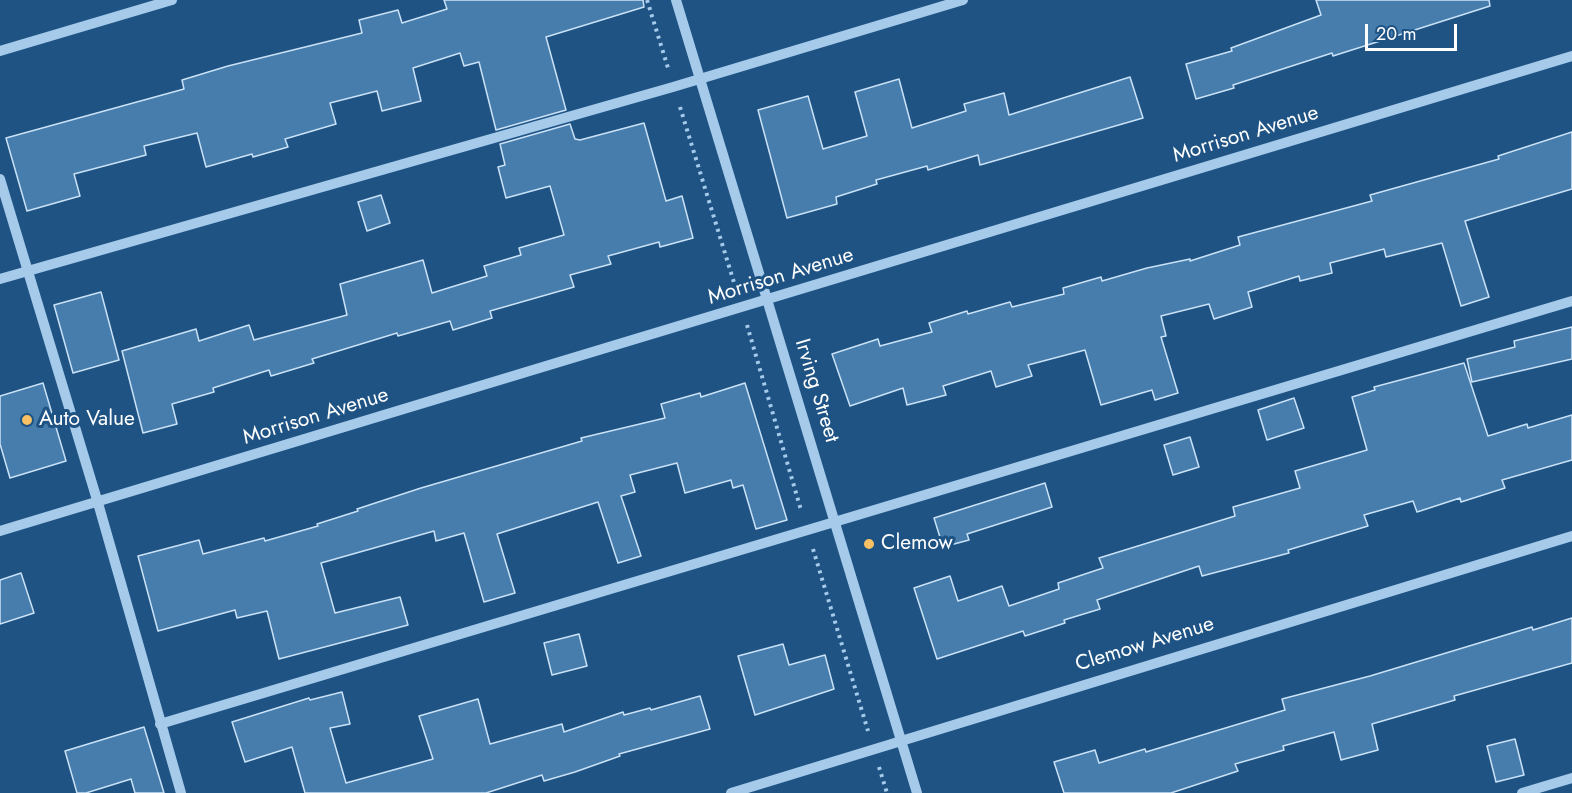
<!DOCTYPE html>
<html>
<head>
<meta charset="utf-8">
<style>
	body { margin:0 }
	#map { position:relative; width:1572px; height:793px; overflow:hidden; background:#1e5384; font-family:Jost,sans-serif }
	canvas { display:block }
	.scale { position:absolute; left:1365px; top:24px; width:92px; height:27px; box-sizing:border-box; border:3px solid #fff; border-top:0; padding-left:8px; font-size:18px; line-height:21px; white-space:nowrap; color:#fff; -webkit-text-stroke:4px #1e5384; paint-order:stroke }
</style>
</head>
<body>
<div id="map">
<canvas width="1572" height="793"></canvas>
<div class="scale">20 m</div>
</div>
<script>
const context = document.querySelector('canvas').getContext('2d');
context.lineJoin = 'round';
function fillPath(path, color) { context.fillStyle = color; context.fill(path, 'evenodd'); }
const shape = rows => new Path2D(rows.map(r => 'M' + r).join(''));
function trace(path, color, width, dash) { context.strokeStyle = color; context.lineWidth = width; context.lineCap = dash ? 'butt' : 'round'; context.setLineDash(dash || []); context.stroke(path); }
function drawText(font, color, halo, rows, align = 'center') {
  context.font = font + ' Jost,sans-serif'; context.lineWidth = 6; context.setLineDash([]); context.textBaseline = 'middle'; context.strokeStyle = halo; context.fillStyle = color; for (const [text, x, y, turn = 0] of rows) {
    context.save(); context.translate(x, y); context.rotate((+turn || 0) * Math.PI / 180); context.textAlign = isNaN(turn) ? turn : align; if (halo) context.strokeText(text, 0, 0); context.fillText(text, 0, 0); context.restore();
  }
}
const building = shape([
	[444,0,643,0,644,7,546,37,566,110,496,130,479,62,464,66,460,53,413,68,421,101,382,111,377,91,330,103,336,124,285,139,288,147,253,157,252,154,206,167,197,133,144,146,146,155,74,174,80,196,27,211,6,138,184,89,182,80,228,66,362,33,359,20,398,10,402,23,447,9,444,0],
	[1316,0,1489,0,1490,6,1333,56,1332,53,1233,85,1234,88,1196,99,1186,64,1232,51,1231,48,1321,15,1316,0],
	[1130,77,1143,118,980,165,978,155,928,170,927,166,876,180,877,184,836,197,837,204,787,218,758,110,808,96,823,149,867,136,855,92,899,79,912,128,966,111,964,104,1004,93,1009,115,1130,77],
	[644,123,666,201,682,196,693,238,660,247,659,242,608,256,611,264,570,275,574,287,490,311,492,318,453,330,450,321,398,336,397,333,312,359,314,363,271,376,269,370,213,388,214,392,172,404,177,424,143,433,122,351,196,329,199,341,249,325,254,340,347,315,340,284,423,260,432,293,487,276,484,266,521,255,519,248,564,235,550,186,506,198,498,167,505,165,500,144,570,124,575,139,580,140,644,123],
	[1572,132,1572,189,1465,221,1489,297,1461,306,1442,243,1386,257,1384,249,1330,263,1332,273,1300,281,1299,276,1248,292,1252,307,1214,319,1209,304,1161,316,1166,336,1161,337,1178,393,1155,400,1152,390,1101,405,1085,350,1028,365,1032,376,996,387,991,371,943,386,946,395,907,405,903,388,850,406,832,354,878,339,880,346,932,332,929,323,967,311,968,314,1010,302,1012,307,1064,294,1063,288,1101,277,1102,281,1147,268,1190,259,1190,261,1240,245,1238,237,1372,201,1370,195,1499,159,1498,156,1572,132],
	[381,195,390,223,367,231,358,202,381,195],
	[101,292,119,360,73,373,54,305,101,292],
	[1572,327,1572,359,1472,382,1467,359,1515,347,1514,341,1572,327],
	[1464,363,1488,436,1527,424,1528,428,1572,415,1572,460,1502,480,1505,488,1461,502,1460,498,1417,512,1413,501,1364,515,1368,526,1288,550,1289,553,1202,576,1199,566,1097,600,1100,609,1064,620,1065,623,1025,636,1023,631,937,659,914,588,950,576,958,601,1002,586,1009,606,1059,589,1058,583,1103,568,1099,558,1235,516,1233,507,1300,488,1295,471,1367,450,1352,397,1375,390,1374,387,1464,363],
	[43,383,66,461,10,478,0,444,0,396,43,383],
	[745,383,787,520,756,529,743,485,733,488,731,480,685,493,677,463,630,475,635,492,621,496,641,556,618,563,598,502,497,534,515,593,484,602,464,533,436,541,434,531,321,563,335,613,400,597,408,625,279,659,267,611,237,618,235,610,158,631,138,556,199,540,203,554,264,538,265,541,318,526,317,524,358,511,357,509,421,488,582,441,581,438,665,418,661,404,700,393,701,397,745,383],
	[1294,398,1304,428,1267,440,1258,410,1294,398],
	[1190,437,1199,467,1173,475,1164,445,1190,437],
	[1045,483,1052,507,967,534,969,540,943,547,934,518,1045,483],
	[21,573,34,613,0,624,0,580,21,573],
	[1572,618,1572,663,1454,696,1455,700,1372,724,1378,750,1341,760,1334,732,1283,746,1284,750,1235,764,1238,771,1171,793,1064,793,1054,762,1095,750,1099,763,1145,749,1146,752,1285,710,1282,699,1370,676,1532,627,1533,630,1572,618],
	[579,634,587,666,552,675,544,643,579,634],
	[783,644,789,665,825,655,834,689,755,715,738,656,783,644],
	[342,692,350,724,330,728,346,783,433,759,419,716,478,699,490,744,562,724,564,732,623,712,624,715,650,708,651,710,700,696,710,729,619,754,620,756,575,772,544,781,542,775,486,793,305,793,292,747,245,762,232,722,309,698,310,700,342,692],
	[144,727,164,793,135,793,131,779,86,793,77,793,65,751,144,727],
	[1515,739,1524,775,1496,782,1487,746,1515,739]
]);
const path = shape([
	[647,0,668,68],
	[680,107,736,289],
	[747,325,801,510],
	[813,549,868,731],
	[879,767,887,793]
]);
const minor = shape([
	[676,0,917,793],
	[0,51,172,0],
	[0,179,98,503,181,793],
	[0,279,673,87,963,0],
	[0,531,1572,56],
	[160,724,1572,301],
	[731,793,1572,536],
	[1522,793,1572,778]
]);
const markers = [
	[27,420,6,"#f9c164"],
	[869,544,6,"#f9c164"]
];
const streetNames = [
	["Morrison Avenue",1246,135,-17],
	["Morrison Avenue",781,277,-17],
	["Irving Street",816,391,73],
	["Morrison Avenue",316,417,-17],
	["Clemow Avenue",1145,645,-17]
];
const poiNames = [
	["Auto Value",39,420],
	["Clemow",881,544]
];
fillPath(building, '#467dad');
trace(building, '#cae2f7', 1.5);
trace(path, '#a5caea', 4, [3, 4.5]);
trace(minor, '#a5caea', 10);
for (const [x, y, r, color] of markers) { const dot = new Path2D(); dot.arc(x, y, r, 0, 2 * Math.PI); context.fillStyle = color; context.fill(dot); trace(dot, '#1e5384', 2); }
drawText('21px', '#fff', '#1e5384', streetNames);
drawText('21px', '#fff', '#1e5384', poiNames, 'left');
</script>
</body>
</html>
